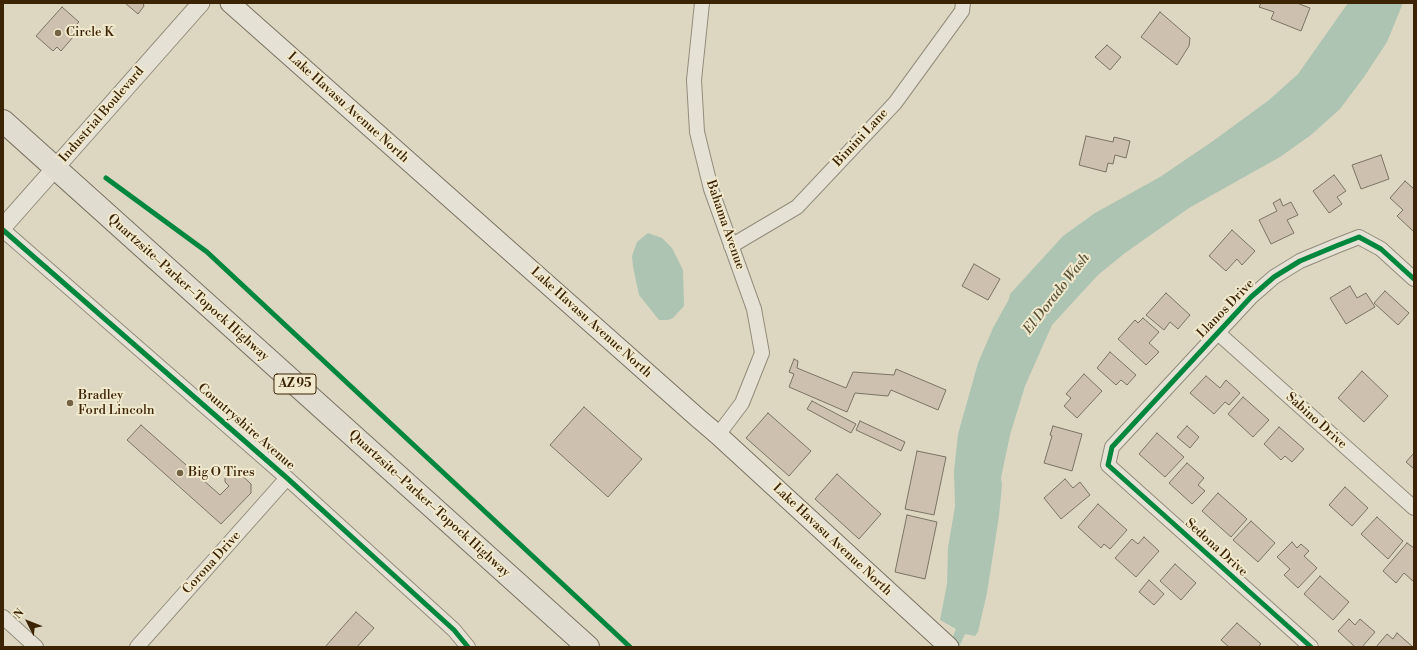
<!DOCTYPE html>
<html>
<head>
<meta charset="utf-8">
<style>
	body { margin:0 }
	#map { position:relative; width:1417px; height:650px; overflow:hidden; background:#ddd7c1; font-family:"Libre Bodoni",serif }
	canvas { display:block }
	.frame { position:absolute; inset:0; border:4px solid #3b2304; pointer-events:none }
	.north { position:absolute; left:8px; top:602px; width:40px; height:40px; -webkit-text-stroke:3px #f1e9ce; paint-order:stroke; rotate:312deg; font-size:11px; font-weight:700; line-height:16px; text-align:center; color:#3b2304 }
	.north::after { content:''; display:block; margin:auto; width:14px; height:18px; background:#3b2304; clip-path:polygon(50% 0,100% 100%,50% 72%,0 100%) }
</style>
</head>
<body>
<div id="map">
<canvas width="1417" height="650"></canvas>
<div class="frame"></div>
<div class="north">N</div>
</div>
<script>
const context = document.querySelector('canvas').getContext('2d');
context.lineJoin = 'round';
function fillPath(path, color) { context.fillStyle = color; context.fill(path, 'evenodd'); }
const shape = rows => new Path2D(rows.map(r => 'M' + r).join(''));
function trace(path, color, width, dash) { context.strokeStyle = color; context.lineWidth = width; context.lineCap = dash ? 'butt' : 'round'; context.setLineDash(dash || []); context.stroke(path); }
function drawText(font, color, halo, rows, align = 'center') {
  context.font = font + ' "Libre Bodoni",serif'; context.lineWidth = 4; context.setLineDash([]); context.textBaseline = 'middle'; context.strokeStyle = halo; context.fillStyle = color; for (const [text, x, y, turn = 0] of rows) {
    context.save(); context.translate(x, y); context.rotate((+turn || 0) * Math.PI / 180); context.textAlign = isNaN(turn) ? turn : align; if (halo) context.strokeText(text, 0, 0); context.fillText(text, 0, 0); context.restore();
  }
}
const water = shape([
	[1348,3,1403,3,1387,42,1364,77,1340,109,1311,135,1280,157,1189,208,1125,253,1098,275,1052,325,1025,386,1010,435,1001,478,1002,485,999,516,987,593,978,632,975,636,965,634,959,647,949,647,956,629,940,620,947,584,948,548,955,506,954,471,958,434,978,363,993,328,1009,299,1010,294,1063,236,1095,213,1160,177,1213,141,1269,100,1298,74],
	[648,233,662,238,672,248,683,270,684,306,673,318,668,320,659,320,639,295,633,267,632,256,637,242]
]);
const building = shape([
	[125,3,143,3,144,6,138,14,125,3],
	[1261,3,1297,3,1310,8,1301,31,1271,19,1274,12,1259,7,1261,3],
	[62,7,79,22,76,25,80,29,61,51,57,47,53,51,36,36,62,7],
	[1160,12,1190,38,1189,46,1177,65,1141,37,1160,12],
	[1107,45,1121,57,1110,70,1095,57,1107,45],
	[1086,136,1113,142,1114,137,1130,141,1126,158,1115,155,1113,164,1108,163,1106,172,1079,165,1086,136],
	[1381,155,1389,179,1361,189,1352,165,1381,155],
	[1334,175,1346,191,1337,197,1342,204,1329,213,1313,191,1334,175],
	[1405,181,1414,189,1414,230,1413,231,1397,216,1403,210,1390,198,1405,181],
	[1280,199,1283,206,1291,202,1298,215,1287,220,1294,233,1271,244,1259,220,1277,211,1273,203,1280,199],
	[1232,230,1255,251,1242,265,1237,259,1226,271,1209,256,1232,230],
	[974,264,1000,279,988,300,962,286,974,264],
	[1350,286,1357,298,1366,293,1375,307,1346,324,1330,298,1350,286],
	[1385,291,1409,313,1398,325,1374,303,1385,291],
	[1166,293,1190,315,1178,329,1170,322,1164,330,1146,315,1166,293],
	[1143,318,1159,332,1149,343,1159,352,1146,365,1118,339,1135,320,1138,323,1143,318],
	[1110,352,1136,375,1127,385,1121,380,1116,385,1097,368,1110,352],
	[794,359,798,361,797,368,846,388,853,372,894,375,896,369,946,390,938,410,891,390,888,396,855,393,847,412,789,387,794,374,789,372,794,359],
	[1362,371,1388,396,1364,422,1338,398,1362,371],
	[1084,374,1102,391,1077,418,1064,406,1071,398,1066,394,1084,374],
	[1206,376,1220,388,1226,380,1240,393,1229,405,1225,402,1214,414,1190,393,1206,376],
	[1243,397,1269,420,1253,437,1228,414,1243,397],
	[812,401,856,424,851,433,807,409,812,401],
	[584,407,642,459,608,497,550,445,584,407],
	[768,413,811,451,789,476,746,438,768,413],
	[860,421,905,442,901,451,856,430,860,421],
	[141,425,220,495,229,486,225,482,225,476,231,471,236,470,251,484,251,493,221,524,127,440,141,425],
	[1053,426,1082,434,1072,471,1044,463,1052,436,1050,435,1053,426],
	[1187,426,1199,437,1190,448,1177,437,1187,426],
	[1279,427,1304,449,1292,462,1285,456,1281,460,1264,444,1279,427],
	[1157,433,1184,457,1165,477,1139,454,1157,433],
	[917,451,946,457,934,515,905,509,917,451],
	[1414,453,1414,469,1406,462,1414,453],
	[1187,463,1204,478,1198,485,1205,491,1192,504,1169,483,1187,463],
	[837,474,881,514,859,539,815,499,837,474],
	[1065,479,1073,488,1080,482,1090,495,1061,519,1044,498,1065,479],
	[1345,487,1368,508,1352,526,1329,505,1345,487],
	[1218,493,1247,519,1231,537,1202,511,1218,493],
	[1098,504,1127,530,1110,549,1104,544,1101,548,1078,527,1098,504],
	[907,515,937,522,925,579,895,572,907,515],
	[1377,517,1403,541,1388,559,1361,534,1377,517],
	[1251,521,1275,543,1258,562,1233,540,1251,521],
	[1144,537,1159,551,1136,577,1115,558,1132,539,1138,544,1144,537],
	[1292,542,1297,548,1301,544,1309,551,1304,556,1317,568,1298,588,1284,575,1290,569,1277,557,1292,542],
	[1407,543,1414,548,1414,582,1404,573,1396,583,1383,571,1407,543],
	[1175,564,1196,583,1181,600,1160,581,1175,564],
	[1320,576,1349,602,1333,620,1304,594,1320,576],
	[1149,580,1164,594,1154,605,1139,592,1149,580],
	[356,612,374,628,357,647,325,647,356,612],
	[1349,619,1355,625,1360,619,1375,632,1362,647,1355,647,1338,631,1349,619],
	[1237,623,1261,644,1258,647,1229,647,1221,640,1237,623],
	[1397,633,1413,647,1376,647,1387,634,1393,639,1397,633]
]);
const minor = shape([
	[702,3,694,80,697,132,711,189,754,309,762,353,742,403,718,435],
	[3,230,287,478,454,630,468,647],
	[731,246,797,207,895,103,962,11,963,3],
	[1218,333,1414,508],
	[3,617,36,647],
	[137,647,287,478],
	[1311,647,1108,465,1112,447,1251,297,1274,277,1300,261,1336,246,1359,237,1381,249,1414,279]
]);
const tertiary = shape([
	[3,227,201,3]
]);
const secondary = shape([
	[230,3,698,418,718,435,949,647]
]);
const trunk = shape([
	[3,121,588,647]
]);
const cycleway = shape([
	[106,178,207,252,630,647],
	[3,230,287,478,454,630,468,647],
	[1311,647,1108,465,1112,447,1251,297,1274,277,1300,261,1336,246,1359,237,1381,249,1414,279]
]);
const markers = [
	[58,33,4,"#746246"],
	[70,403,4,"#746246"],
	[180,473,4,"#746246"]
];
const shields = [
	[295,384,42]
];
const shieldNames = [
	["AZ 95",295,384]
];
const poiNames = [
	["Circle K",66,33],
	["Bradley",78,396],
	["Ford Lincoln",78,411],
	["Big O Tires",188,473]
];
const streetNames = [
	["Lake Havasu Avenue North",348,108,42],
	["Industrial Boulevard",102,115,-49],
	["Bimini Lane",861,138,-47],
	["Bahama Avenue",725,225,71],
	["Quartzsite–Parker–Topock Highway",188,288,42],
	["Llanos Drive",1226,309,-46],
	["Lake Havasu Avenue North",591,323,42],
	["Sabino Drive",1316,421,42],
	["Countryshire Avenue",246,427,41],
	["Quartzsite–Parker–Topock Highway",429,504,42],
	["Lake Havasu Avenue North",832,540,43],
	["Sedona Drive",1216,548,42],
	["Corona Drive",212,563,-48]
];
const waterNames = [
	["El Dorado Wash",1057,294,-52]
];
fillPath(water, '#adc4b3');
fillPath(building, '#cdc0af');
trace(building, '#7a7363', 1);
trace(minor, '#928c7b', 16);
trace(tertiary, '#928c7b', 19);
trace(secondary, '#7a7363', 21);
trace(trunk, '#7a7363', 24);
trace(minor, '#e5e1d5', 14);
trace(tertiary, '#e5e1d5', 17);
trace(secondary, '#e5e1d5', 19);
trace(trunk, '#e0dccf', 22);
trace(cycleway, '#00873e', 5);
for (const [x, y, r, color] of markers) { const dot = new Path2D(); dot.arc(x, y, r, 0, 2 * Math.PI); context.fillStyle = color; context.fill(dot); trace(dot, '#f1e9ce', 1.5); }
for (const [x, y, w] of shields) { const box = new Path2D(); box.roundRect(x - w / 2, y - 10, w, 20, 3); context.fillStyle = '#f1e9ce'; context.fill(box); trace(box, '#3b2304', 1); }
drawText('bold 12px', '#3b2304', null, shieldNames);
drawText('13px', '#3b2304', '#f1e9ce', poiNames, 'left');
drawText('13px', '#3b2304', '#f1e9ce', streetNames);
drawText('italic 14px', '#575137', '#f1e9ce', waterNames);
</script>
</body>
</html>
